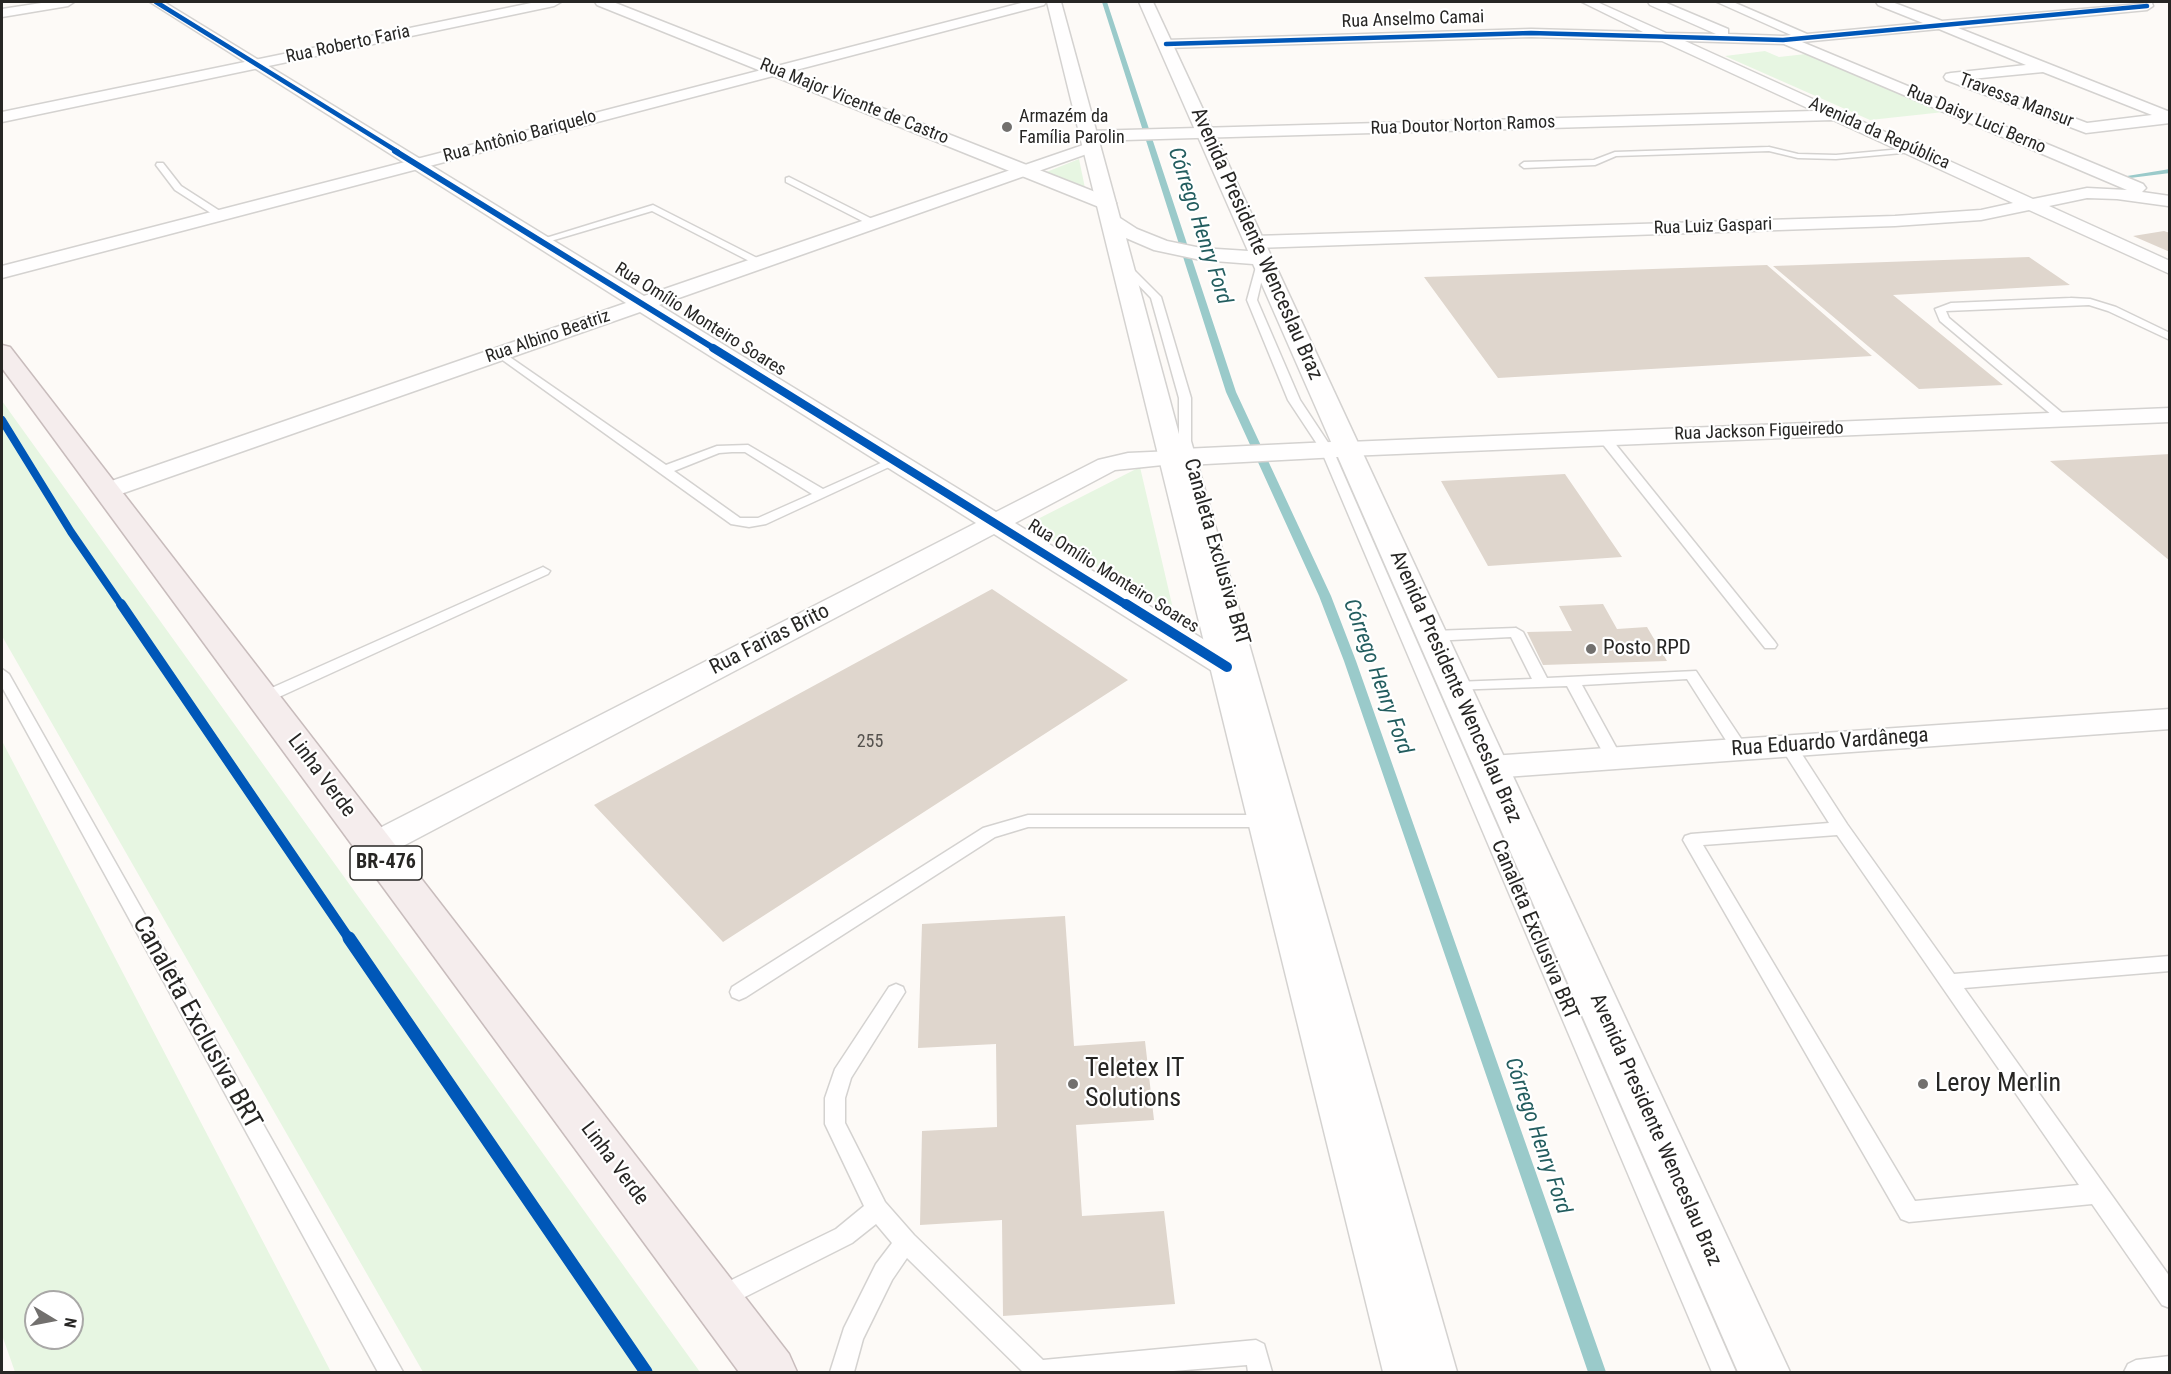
<!DOCTYPE html>
<html>
<head>
<meta charset="utf-8">
<style>
	body { margin:0 }
	#map { position:relative; width:2171px; height:1374px; overflow:hidden; background:#fdfaf7; font-family:"Roboto Condensed",sans-serif }
	canvas { display:block }
	.frame { position:absolute; inset:0; border:3px solid #272624; pointer-events:none }
	.north { position:absolute; left:24px; top:1290px; width:60px; height:60px; box-sizing:border-box; background:#fff; border:2px solid #a9a8a7; border-radius:50%; rotate:100deg; font-size:16px; font-weight:700; line-height:24px; text-align:center; color:#272624 }
	.north::after { content:''; display:block; margin:auto; width:21px; height:27px; background:#72706e; clip-path:polygon(50% 0,100% 100%,50% 72%,0 100%) }
</style>
</head>
<body>
<div id="map">
<canvas width="2171" height="1374"></canvas>
<div class="frame"></div>
<div class="north">N</div>
</div>
<script>
const context = document.querySelector('canvas').getContext('2d');
context.lineJoin = 'round';
function fillPath(path, color) { context.fillStyle = color; context.fill(path, 'evenodd'); }
const shape = rows => new Path2D(rows.map(r => 'M' + r).join(''));
function trace(path, color, width, dash) { context.strokeStyle = color; context.lineWidth = width; context.lineCap = dash ? 'butt' : 'round'; context.setLineDash(dash || []); context.stroke(path); }
function drawText(font, color, halo, rows, align = 'center') {
  context.font = font + ' "Roboto Condensed",sans-serif'; context.lineWidth = 4.5; context.setLineDash([]); context.textBaseline = 'middle'; context.strokeStyle = halo; context.fillStyle = color; for (const [text, x, y, turn = 0] of rows) {
    context.save(); context.translate(x, y); context.rotate((+turn || 0) * Math.PI / 180); context.textAlign = isNaN(turn) ? turn : align; if (halo) context.strokeText(text, 0, 0); context.fillText(text, 0, 0); context.restore();
  }
}
const green = shape([
	[1765,51,1779,57,1806,54,1944,112,1870,120,1725,56],
	[1079,159,1085,188,1044,173],
	[2,401,700,1372,423,1372,2,636],
	[1140,467,1174,613,1026,525],
	[2,741,331,1372,15,1372,2,1335],
	[36,1302,72,1302,72,1338,36,1338]
]);
const stream = shape([
	[1102,2,1107,2,1236,392,1331,596,1356,661,1606,1372,1588,1372,1344,661,1319,596,1226,392,1102,2],
	[2170,169,2170,173,2130,178,2127,176,2170,169]
]);
const building = shape([
	[2164,231,2170,233,2170,252,2133,236],
	[2029,257,2070,285,1893,295,2003,385,1919,389,1773,266],
	[1767,265,1872,356,1498,378,1424,277],
	[2170,454,2170,561,2050,461],
	[1565,474,1622,557,1488,566,1441,481],
	[992,589,1128,680,723,942,594,805],
	[1603,604,1617,629,1647,627,1667,661,1543,665,1527,632,1572,631,1559,606],
	[1065,916,1074,1046,1145,1041,1154,1120,1076,1125,1082,1216,1164,1211,1175,1304,1003,1316,1002,1220,920,1225,922,1131,997,1127,996,1044,918,1048,922,924]
]);
const service = shape([
	[1769,147,1798,154,1836,155,1913,148,1917,150,1913,152,1836,159,1798,158,1769,151,1616,156,1595,165,1524,168,1520,165,1524,162,1594,160,1615,152,1769,147],
	[157,163,163,163,181,186,223,213,223,217,217,217,175,190,156,165,157,163],
	[789,177,878,222,880,224,872,226,786,182,786,178,789,177],
	[653,205,763,261,765,263,757,265,652,211,544,243,536,241,653,205],
	[1259,256,1267,258,1257,300,1300,400,1333,450,1736,1372,1712,1372,1321,450,1288,400,1247,300,1259,256],
	[1121,263,1127,263,1161,297,1191,398,1191,441,1457,1372,1433,1372,1179,441,1179,398,1151,298,1121,267,1121,263],
	[2071,298,2090,299,2116,307,2170,333,2170,340,2108,311,2089,305,1946,311,1949,318,2067,417,2069,419,2063,422,2059,421,1940,321,1935,309,1951,303,2071,298],
	[501,351,666,465,717,446,748,445,823,489,892,458,900,458,902,461,766,524,749,527,731,524,497,356,497,352,501,351],
	[732,452,745,452,812,494,758,518,740,518,674,471,719,453,732,452],
	[1605,435,1609,436,1775,642,1777,645,1775,648,1765,648,1601,442,1599,439,1605,435],
	[543,567,550,571,548,574,268,702,263,703,255,698,258,694,543,567],
	[1516,628,1523,632,1547,678,1696,671,1748,749,1746,753,1740,754,1734,753,1687,679,1582,685,1622,758,1620,762,1608,762,1567,686,1450,690,1448,687,1450,684,1455,682,1532,679,1511,637,1432,641,1425,636,1432,631,1516,628],
	[2,669,9,674,403,1372,378,1372,2,687,2,669],
	[1788,741,1794,742,1847,824,1954,974,2170,956,2170,971,1964,988,2170,1277,2170,1308,2162,1305,2092,1204,1909,1222,1901,1219,1683,840,1685,836,1691,834,1829,823,1780,746,1782,742,1788,741],
	[1837,835,2079,1185,1915,1201,1703,845,1837,835],
	[1028,815,1266,815,1272,817,1274,821,1272,825,1266,827,1028,827,995,837,746,997,739,1000,732,997,730,992,732,987,983,828,1028,815],
	[896,984,903,987,905,992,851,1078,845,1098,845,1123,885,1202,914,1235,1043,1360,1256,1340,1264,1344,1272,1372,1248,1372,1247,1365,1161,1372,1023,1372,907,1258,892,1280,863,1339,854,1372,830,1372,844,1328,876,1264,892,1243,876,1224,852,1243,729,1305,721,1308,713,1305,710,1297,713,1289,836,1229,864,1206,825,1124,825,1098,835,1069,889,987,896,984],
	[2170,1356,2170,1372,2124,1372,2128,1364,2136,1360,2170,1356]
]);
const minor = shape([
	[48,2,74,2,68,6,2,17,2,9,48,2],
	[150,2,164,2,644,296,1086,144,1098,144,1100,147,1098,150,659,305,996,512,1098,460,1128,453,1173,451,1182,453,1185,458,1182,463,1115,470,1015,523,1237,660,1242,667,1237,674,1227,677,1217,674,994,534,386,855,374,859,362,855,357,846,362,837,976,523,640,312,115,496,106,499,97,496,93,491,97,486,626,303,150,2],
	[1582,2,1597,2,1666,33,1716,34,1650,5,1648,2,1664,2,1728,29,1728,34,1783,36,1791,35,1717,2,1733,2,1807,34,1923,23,1878,5,1876,2,1892,2,1942,21,2152,3,2153,6,2147,10,1958,28,2170,112,2170,123,2086,133,1946,80,1944,77,1946,74,1951,73,2026,65,1939,29,1802,42,2143,184,2146,188,2142,192,2170,196,2168,206,2117,199,2087,198,2049,206,2170,261,2170,274,2029,210,1981,220,1895,226,1255,248,1248,246,1246,242,1248,238,1255,236,1895,216,1981,210,2013,203,1833,120,1089,141,1081,136,1089,131,1814,111,1662,41,1531,37,1166,48,1159,44,1166,40,1531,29,1643,32,1582,2],
	[1685,41,1784,44,2127,190,2087,188,2033,199,1685,41],
	[2043,72,2152,115,2087,123,1971,79,2043,72],
	[2170,408,2170,422,1348,456,1340,454,1336,449,1340,444,1348,442,2170,408],
	[2170,709,2170,729,1491,778,1480,775,1475,767,1480,759,1491,756,2170,709]
]);
const tertiary = shape([
	[595,2,613,2,1113,199,1116,203,1113,207,1106,209,1099,207,597,5,595,2]
]);
const secondary = shape([
	[536,2,561,2,554,6,2,122,2,112,536,2],
	[1025,2,1046,2,1044,5,2,278,2,266,1025,2],
	[1047,2,1061,2,1120,218,1137,229,1167,241,1201,248,1248,251,1139,2,1153,2,1790,1372,1738,1372,1338,457,1187,465,1435,1372,1383,1372,1047,2],
	[1126,238,1154,250,1201,260,1253,264,1331,442,1183,449,1126,238]
]);
const trunk = shape([
	[2,345,10,347,789,1354,797,1372,739,1372,2,368,2,345]
]);
const cyclewayFar4 = shape([
	[156,2,398,152],
	[1166,44,1531,33,1783,40,2147,6]
]);
const cyclewayFar3 = shape([
	[395,151,715,349]
]);
const cyclewayFar2 = shape([
	[713,348,1128,606],
	[2,420,71,532,122,606]
]);
const cyclewayFar1 = shape([
	[121,604,350,940],
	[1126,604,1227,667]
]);
const cycleway = shape([
	[349,938,646,1372]
]);
const markers = [
	[1007,127,6,"#72706e"],
	[1591,649,6,"#72706e"],
	[1073,1084,6,"#72706e"],
	[1923,1084,6,"#72706e"]
];
const farStreetnames = [
	["Rua Anselmo Camai",1413,20,-2],
	["Rua Roberto Faria",348,45,-12],
	["Travessa Mansur",2016,101,21],
	["Rua Major Vicente de Castro",854,102,22],
	["Rua Daisy Luci Berno",1976,120,23],
	["Rua Doutor Norton Ramos",1463,126,-2],
	["Avenida da República",1879,134,24],
	["Rua Antônio Bariquelo",520,137,-15],
	["Rua Luiz Gaspari",1713,227,-2],
	["Rua Omílio Monteiro Soares",700,320,32],
	["Rua Albino Beatriz",548,337,-19],
	["Rua Jackson Figueiredo",1759,432,-2],
	["Rua Omílio Monteiro Soares",1113,577,32]
];
const farPoinames = [
	["Armazém da",1019,117],
	["Família Parolin",1019,138]
];
const numberNames = [
	["255",870,742]
];
const shields = [
	[386,863,72]
];
const shieldNames = [
	["BR-476",386,863]
];
const streetNames = [
	["Avenida Presidente Wenceslau Braz",1256,244,66],
	["Canaleta Exclusiva BRT",1216,552,74],
	["Rua Farias Brito",770,640,-27],
	["Avenida Presidente Wenceslau Braz",1455,687,66],
	["Rua Eduardo Vardânega",1830,743,-4],
	["Linha Verde",321,776,53],
	["Canaleta Exclusiva BRT",1534,930,67],
	["Avenida Presidente Wenceslau Braz",1655,1130,66],
	["Linha Verde",614,1164,53]
];
const poiNames = [
	["Posto RPD",1603,649]
];
const waterNames = [
	["Córrego Henry Ford",1199,226,72],
	["Córrego Henry Ford",1377,677,70],
	["Córrego Henry Ford",1537,1136,71]
];
const nearStreetnames = [
	["Canaleta Exclusiva BRT",196,1023,61]
];
const nearPoinames = [
	["Teletex IT",1085,1069],
	["Solutions",1085,1099],
	["Leroy Merlin",1935,1084]
];
fillPath(green, '#e7f6e2');
fillPath(stream, '#9acaca');
fillPath(building, '#dfd6cd');
trace(service, '#d4d2d0', 3);
trace(minor, '#d4d2d0', 3);
trace(tertiary, '#d4d2d0', 3);
trace(secondary, '#d4d2d0', 3);
trace(trunk, '#c8bcbc', 3);
fillPath(service, '#fffefe');
fillPath(minor, '#fffefe');
fillPath(tertiary, '#fffefe');
fillPath(secondary, '#fffefe');
fillPath(trunk, '#f5eded');
trace(cyclewayFar4, '#0057b8', 4.5);
trace(cyclewayFar3, '#0057b8', 6);
trace(cyclewayFar2, '#0057b8', 8);
trace(cyclewayFar1, '#0057b8', 10);
trace(cycleway, '#0057b8', 13);
for (const [x, y, r, color] of markers) { const dot = new Path2D(); dot.arc(x, y, r, 0, 2 * Math.PI); context.fillStyle = color; context.fill(dot); trace(dot, '#fff', 2); }
drawText('18px', '#272624', '#fff', farStreetnames);
drawText('18px', '#272624', '#fff', farPoinames, 'left');
drawText('18px', '#55524e', null, numberNames);
for (const [x, y, w] of shields) { const box = new Path2D(); box.roundRect(x - w / 2, y - 17, w, 34, 4.5); context.fillStyle = '#fff'; context.fill(box); trace(box, '#272624', 1.5); }
drawText('bold 20px', '#272624', null, shieldNames);
drawText('21px', '#272624', '#fff', streetNames);
drawText('21px', '#272624', '#fff', poiNames, 'left');
drawText('italic 22px', '#235d5f', '#fff', waterNames);
drawText('26px', '#272624', '#fff', nearStreetnames);
drawText('26px', '#272624', '#fff', nearPoinames, 'left');
</script>
</body>
</html>
